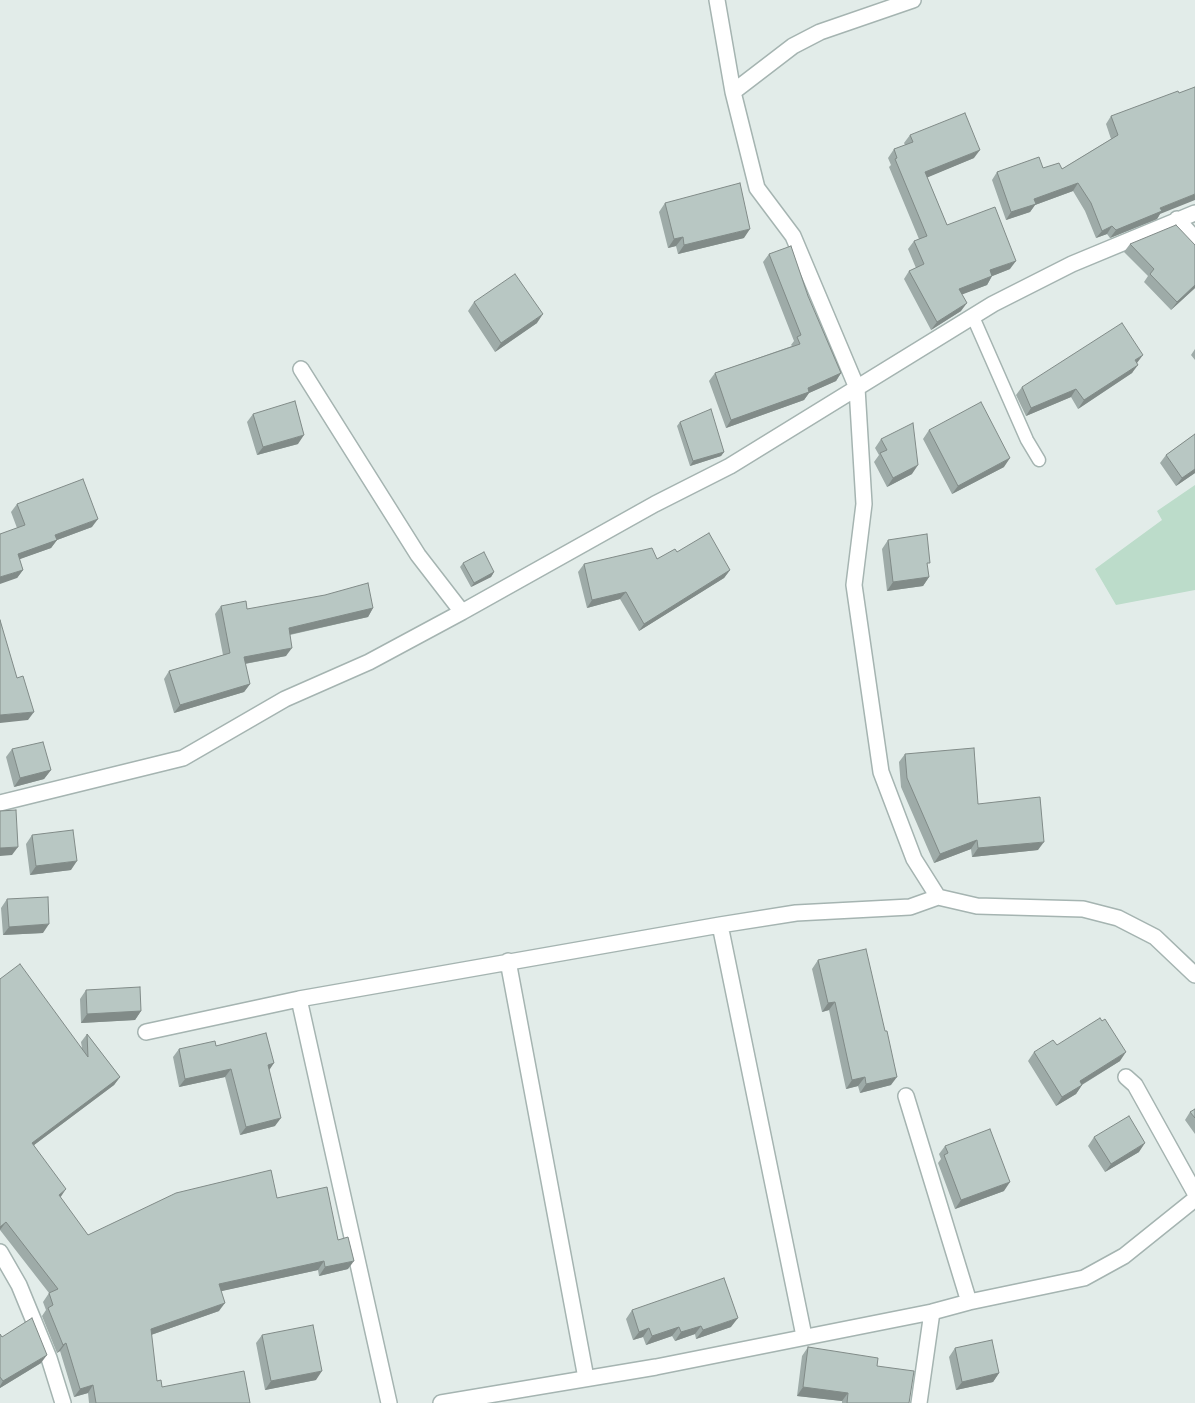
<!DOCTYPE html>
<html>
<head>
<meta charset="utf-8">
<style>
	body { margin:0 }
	canvas { display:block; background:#e2ece9 }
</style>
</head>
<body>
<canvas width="1195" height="1403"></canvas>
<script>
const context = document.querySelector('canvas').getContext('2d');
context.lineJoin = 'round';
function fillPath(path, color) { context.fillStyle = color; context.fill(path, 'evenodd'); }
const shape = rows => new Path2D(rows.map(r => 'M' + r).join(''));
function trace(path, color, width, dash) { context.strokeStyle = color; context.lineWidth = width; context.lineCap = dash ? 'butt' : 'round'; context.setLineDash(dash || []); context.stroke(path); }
const green = shape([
	[1195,485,1195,590,1116,605,1095,569,1162,520,1157,511]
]);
const service = shape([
	[973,317,1027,440,1039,460]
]);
const minor = shape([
	[717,0,733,92,757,188,793,236,857,388,864,504,854,585,881,772,914,859,938,897],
	[733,92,793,46,820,32,913,0],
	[1177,219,1195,239],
	[301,369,418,555,462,612,655,504,730,466,993,304,1072,264,1195,213],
	[0,803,183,758,285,699,369,662,462,612],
	[720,925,804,1336],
	[508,961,586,1378],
	[146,1032,299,999],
	[1126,1077,1135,1085,1195,1193],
	[906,1096,969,1302],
	[0,1252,19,1285,49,1358,63,1403],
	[389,1403,299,999,720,925,796,913,910,907,938,897,977,906,1083,909,1118,918,1155,937,1195,975],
	[441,1403,656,1367,932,1312,969,1302,1084,1278,1124,1256,1195,1199],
	[919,1403,932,1312]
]);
const wall = shape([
	[1111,116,1160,214,1157,219,1110,238,1107,234,1096,238,1085,211,1073,191,1035,205,1030,212,1006,220,992,180,997,172,1043,168,1062,169,1111,139,1106,124],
	[910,135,974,158,927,177,947,225,1010,269,992,276,987,285,962,294,961,311,931,330,904,279,909,271,916,268,908,249,914,241,919,239,889,167,891,165,888,158,894,149,905,145,904,143],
	[665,203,744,238,678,254,676,246,668,248,659,212],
	[1130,244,1195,288,1171,310,1144,282,1148,276,1124,252],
	[769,254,808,296,841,373,836,381,809,393,804,400,726,428,709,381,715,373,792,346,791,345,794,341,763,262],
	[474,302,537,323,495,352,468,311],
	[1195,349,1195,360,1191,355],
	[1137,363,1132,373,1078,409,1071,397,1026,416,1016,395,1022,387],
	[253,414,298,444,257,455,247,422],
	[680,422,724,452,721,456,690,466,677,426],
	[929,430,1004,467,952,494,923,439],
	[1195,434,1195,473,1176,486,1160,463,1166,455],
	[881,439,912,474,887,487,874,462,879,455,875,448],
	[17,504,92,527,57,540,51,548,19,559,23,570,17,578,17,528,11,512],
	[888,540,929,577,923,586,887,591,882,549],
	[677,552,730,570,724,578,639,631,620,599,587,608,578,572,584,564,657,559],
	[463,563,494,572,491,577,471,587,460,567],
	[221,606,247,609,373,608,368,617,290,635,286,656,245,664,250,684,244,692,174,713,164,679,169,671,223,655,215,614],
	[12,749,51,770,44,779,14,787,6,757],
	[905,754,978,804,1038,850,972,857,971,849,934,863,901,787,899,762],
	[32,835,71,870,30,875,26,844],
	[7,899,43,933,3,935,1,908],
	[818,960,891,1085,860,1093,858,1086,846,1089,829,1010,822,1012,812,969],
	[0,979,82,1048,81,1042,87,1034,120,1077,114,1085,34,1145,60,1198,88,1235,277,1198,338,1240,348,1269,319,1276,318,1270,221,1291,219,1311,151,1335,157,1381,162,1387,250,1403,89,1403,88,1393,74,1397,60,1351,57,1353,42,1316,46,1310,43,1302,49,1293,0,1230],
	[86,990,141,1011,135,1020,81,1023,80,999],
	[1057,1045,1120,1061,1082,1085,1076,1094,1056,1106,1028,1061,1034,1052],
	[216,1046,269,1070,275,1126,240,1135,225,1077,179,1087,173,1057,179,1049],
	[1195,1109,1195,1134,1185,1120,1190,1112],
	[1094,1137,1139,1152,1105,1172,1088,1146],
	[945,1146,1004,1191,955,1209,938,1163,941,1159,939,1154],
	[632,1310,731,1327,696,1339,695,1334,675,1341,672,1336,646,1345,643,1337,633,1340,626,1319],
	[0,1334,2,1337,41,1363,0,1388],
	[262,1335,316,1380,265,1390,256,1343],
	[808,1347,877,1366,909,1403,842,1403,842,1401,797,1396,802,1356],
	[955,1348,999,1373,993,1382,956,1390,949,1357]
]);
const shadedWall = shape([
	[980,150,974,158,919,181,925,172],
	[1078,183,1073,191,1035,205,1030,212,1006,220,1011,212,1034,199],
	[1195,194,1195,200,1160,214,1157,219,1110,238,1116,230,1160,208],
	[1112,226,1107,234,1096,238,1102,231],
	[750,229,744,238,678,254,684,245],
	[683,237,676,246,668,248,674,239],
	[1016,261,1010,269,985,279,990,270],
	[992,276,987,285,953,298,959,289],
	[1195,285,1195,288,1171,310,1177,302],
	[967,303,961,311,931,330,937,322],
	[543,314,537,323,495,352,501,343],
	[1143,355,1137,363,1135,360],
	[1138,365,1132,373,1078,409,1084,400],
	[841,373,836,381,809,393,804,400,726,428,731,420],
	[1076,389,1071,397,1026,416,1031,408],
	[304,435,298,444,257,455,263,447],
	[724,452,721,456,690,466,693,461],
	[1010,458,1004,467,952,494,958,486],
	[918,465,912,474,887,487,893,478],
	[1195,469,1195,473,1176,486,1182,478],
	[98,519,92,527,57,540,51,548,12,562,18,554,55,535],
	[23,570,17,578,0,584,0,577],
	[730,570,724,578,639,631,644,624],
	[494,572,491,577,471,587,474,583],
	[929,577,923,586,887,591,893,582],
	[626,592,620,599,587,608,592,600],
	[373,608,368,617,283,636,289,628],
	[292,648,286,656,238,665,244,657],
	[250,684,244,692,174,713,180,705],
	[34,712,28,720,0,723,0,715],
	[51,770,44,779,14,787,20,778],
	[977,840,971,849,934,863,940,854],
	[1044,842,1038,850,972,857,978,848],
	[18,847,12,855,0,856,0,848],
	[77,861,71,870,30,875,36,866],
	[49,924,43,933,3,935,9,927],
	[835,1002,829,1010,822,1012,828,1003],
	[141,1011,135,1020,81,1023,87,1014],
	[1126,1052,1120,1061,1073,1090,1080,1081],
	[274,1063,268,1072,268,1065],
	[231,1069,225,1077,179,1087,185,1079],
	[120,1077,114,1085,26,1151,32,1143],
	[865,1077,858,1086,846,1089,852,1080],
	[897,1077,891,1085,860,1093,866,1084],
	[1082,1085,1076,1094,1056,1106,1062,1097],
	[281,1118,275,1126,240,1135,246,1127],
	[1145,1143,1139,1152,1105,1172,1111,1164],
	[1010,1182,1004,1191,955,1209,961,1200],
	[66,1189,60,1198,59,1195],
	[6,1222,0,1230,0,1231,0,1227],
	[324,1261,318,1270,213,1293,219,1284],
	[354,1261,348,1269,319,1276,325,1267],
	[225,1303,219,1311,145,1337,151,1329],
	[738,1318,731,1327,696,1339,703,1330],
	[701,1326,695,1334,675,1341,681,1332],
	[679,1327,672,1336,646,1345,652,1336],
	[649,1328,643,1337,633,1340,639,1332],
	[66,1343,60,1351,57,1353,63,1345],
	[47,1355,41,1363,0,1388,0,1386,3,1381],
	[322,1371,316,1380,265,1390,271,1381],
	[999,1373,993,1382,956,1390,962,1382],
	[93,1385,88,1393,74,1397,80,1389],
	[803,1387,848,1393,842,1401,797,1396]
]);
const building = shape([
	[1195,87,1195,194,1160,208,1162,211,1116,230,1112,226,1102,231,1091,203,1078,183,1034,199,1036,204,1011,212,997,172,1039,157,1043,168,1059,163,1062,169,1118,135,1111,116,1178,91,1179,93,1195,87],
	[965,113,980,150,925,172,947,225,995,207,1016,261,990,270,992,276,959,289,967,303,937,322,909,271,924,264,914,241,927,236,895,159,897,158,894,149,913,142,910,135,965,113],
	[740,183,750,229,684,245,683,237,674,239,665,203,740,183],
	[1176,225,1195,245,1195,285,1177,302,1150,274,1154,269,1130,244,1176,225],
	[791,246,808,296,841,373,808,388,809,392,731,420,715,373,800,344,797,337,801,335,769,254,791,246],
	[515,274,543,314,501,343,474,302,515,274],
	[1122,323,1143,355,1135,360,1138,365,1084,400,1076,389,1031,408,1022,387,1122,323],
	[295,401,304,435,263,447,253,414,295,401],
	[981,402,1010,458,958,486,929,430,981,402],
	[711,409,724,452,693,461,680,422,711,409],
	[913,423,918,465,893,478,880,453,887,450,881,439,913,423],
	[1195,434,1195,469,1182,478,1166,455,1195,434],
	[83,479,98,519,55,535,57,540,18,554,23,570,0,577,0,534,25,525,17,504,83,479],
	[709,533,730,570,644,624,626,592,592,600,584,564,652,548,657,559,675,549,677,552,709,533],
	[927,534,930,563,927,563,929,577,893,582,888,540,927,534],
	[484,552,494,572,474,583,463,563,484,552],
	[368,583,373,608,289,628,292,648,244,657,250,684,180,705,169,671,230,653,221,606,246,601,247,609,325,595,368,583],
	[0,620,17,678,23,676,34,712,0,715,0,620],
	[43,742,51,770,20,778,12,749,43,742],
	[974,748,978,804,1040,797,1044,842,978,848,977,840,940,854,907,778,905,754,974,748],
	[16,810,18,847,0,848,0,811,16,810],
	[73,830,77,861,36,866,32,835,73,830],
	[48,897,49,924,9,927,7,899,48,897],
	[866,949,885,1031,887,1031,897,1077,866,1084,865,1077,852,1080,835,1002,828,1003,818,960,866,949],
	[20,964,88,1057,87,1034,120,1077,32,1143,66,1189,59,1195,88,1235,176,1193,271,1170,277,1198,327,1187,338,1240,348,1237,354,1261,325,1267,324,1261,219,1284,225,1303,151,1329,157,1381,161,1380,162,1387,244,1371,250,1403,96,1403,93,1385,80,1389,66,1343,63,1345,48,1308,53,1305,49,1293,58,1289,6,1222,0,1227,0,979,20,964],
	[140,987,141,1011,87,1014,86,990,140,987],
	[1100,1018,1102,1021,1105,1019,1126,1052,1080,1081,1082,1085,1062,1097,1034,1052,1053,1040,1057,1045,1100,1018],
	[266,1033,274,1063,268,1065,281,1118,246,1127,231,1069,185,1079,179,1049,215,1041,216,1046,266,1033],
	[1195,1109,1195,1118,1190,1112,1195,1109],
	[1129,1116,1145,1143,1111,1164,1094,1137,1129,1116],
	[990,1129,1010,1182,961,1200,944,1155,948,1153,945,1146,990,1129],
	[724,1278,738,1318,703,1330,701,1326,681,1332,679,1327,652,1336,649,1328,639,1332,632,1310,724,1278],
	[32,1318,47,1355,3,1381,0,1377,0,1334,2,1337,32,1318],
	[313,1325,322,1371,271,1381,262,1335,313,1325],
	[992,1340,999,1373,962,1382,955,1348,992,1340],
	[808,1347,878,1358,877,1366,914,1371,909,1403,847,1403,848,1393,803,1387,808,1347]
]);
fillPath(green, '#bcdcca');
trace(service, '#a5b4b1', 15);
trace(minor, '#a5b4b1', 18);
trace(service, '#fff', 12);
trace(minor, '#fff', 15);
fillPath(wall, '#9eaba8');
fillPath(shadedWall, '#818b88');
fillPath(building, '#b8c7c3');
trace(building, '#818b88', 1);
</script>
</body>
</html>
